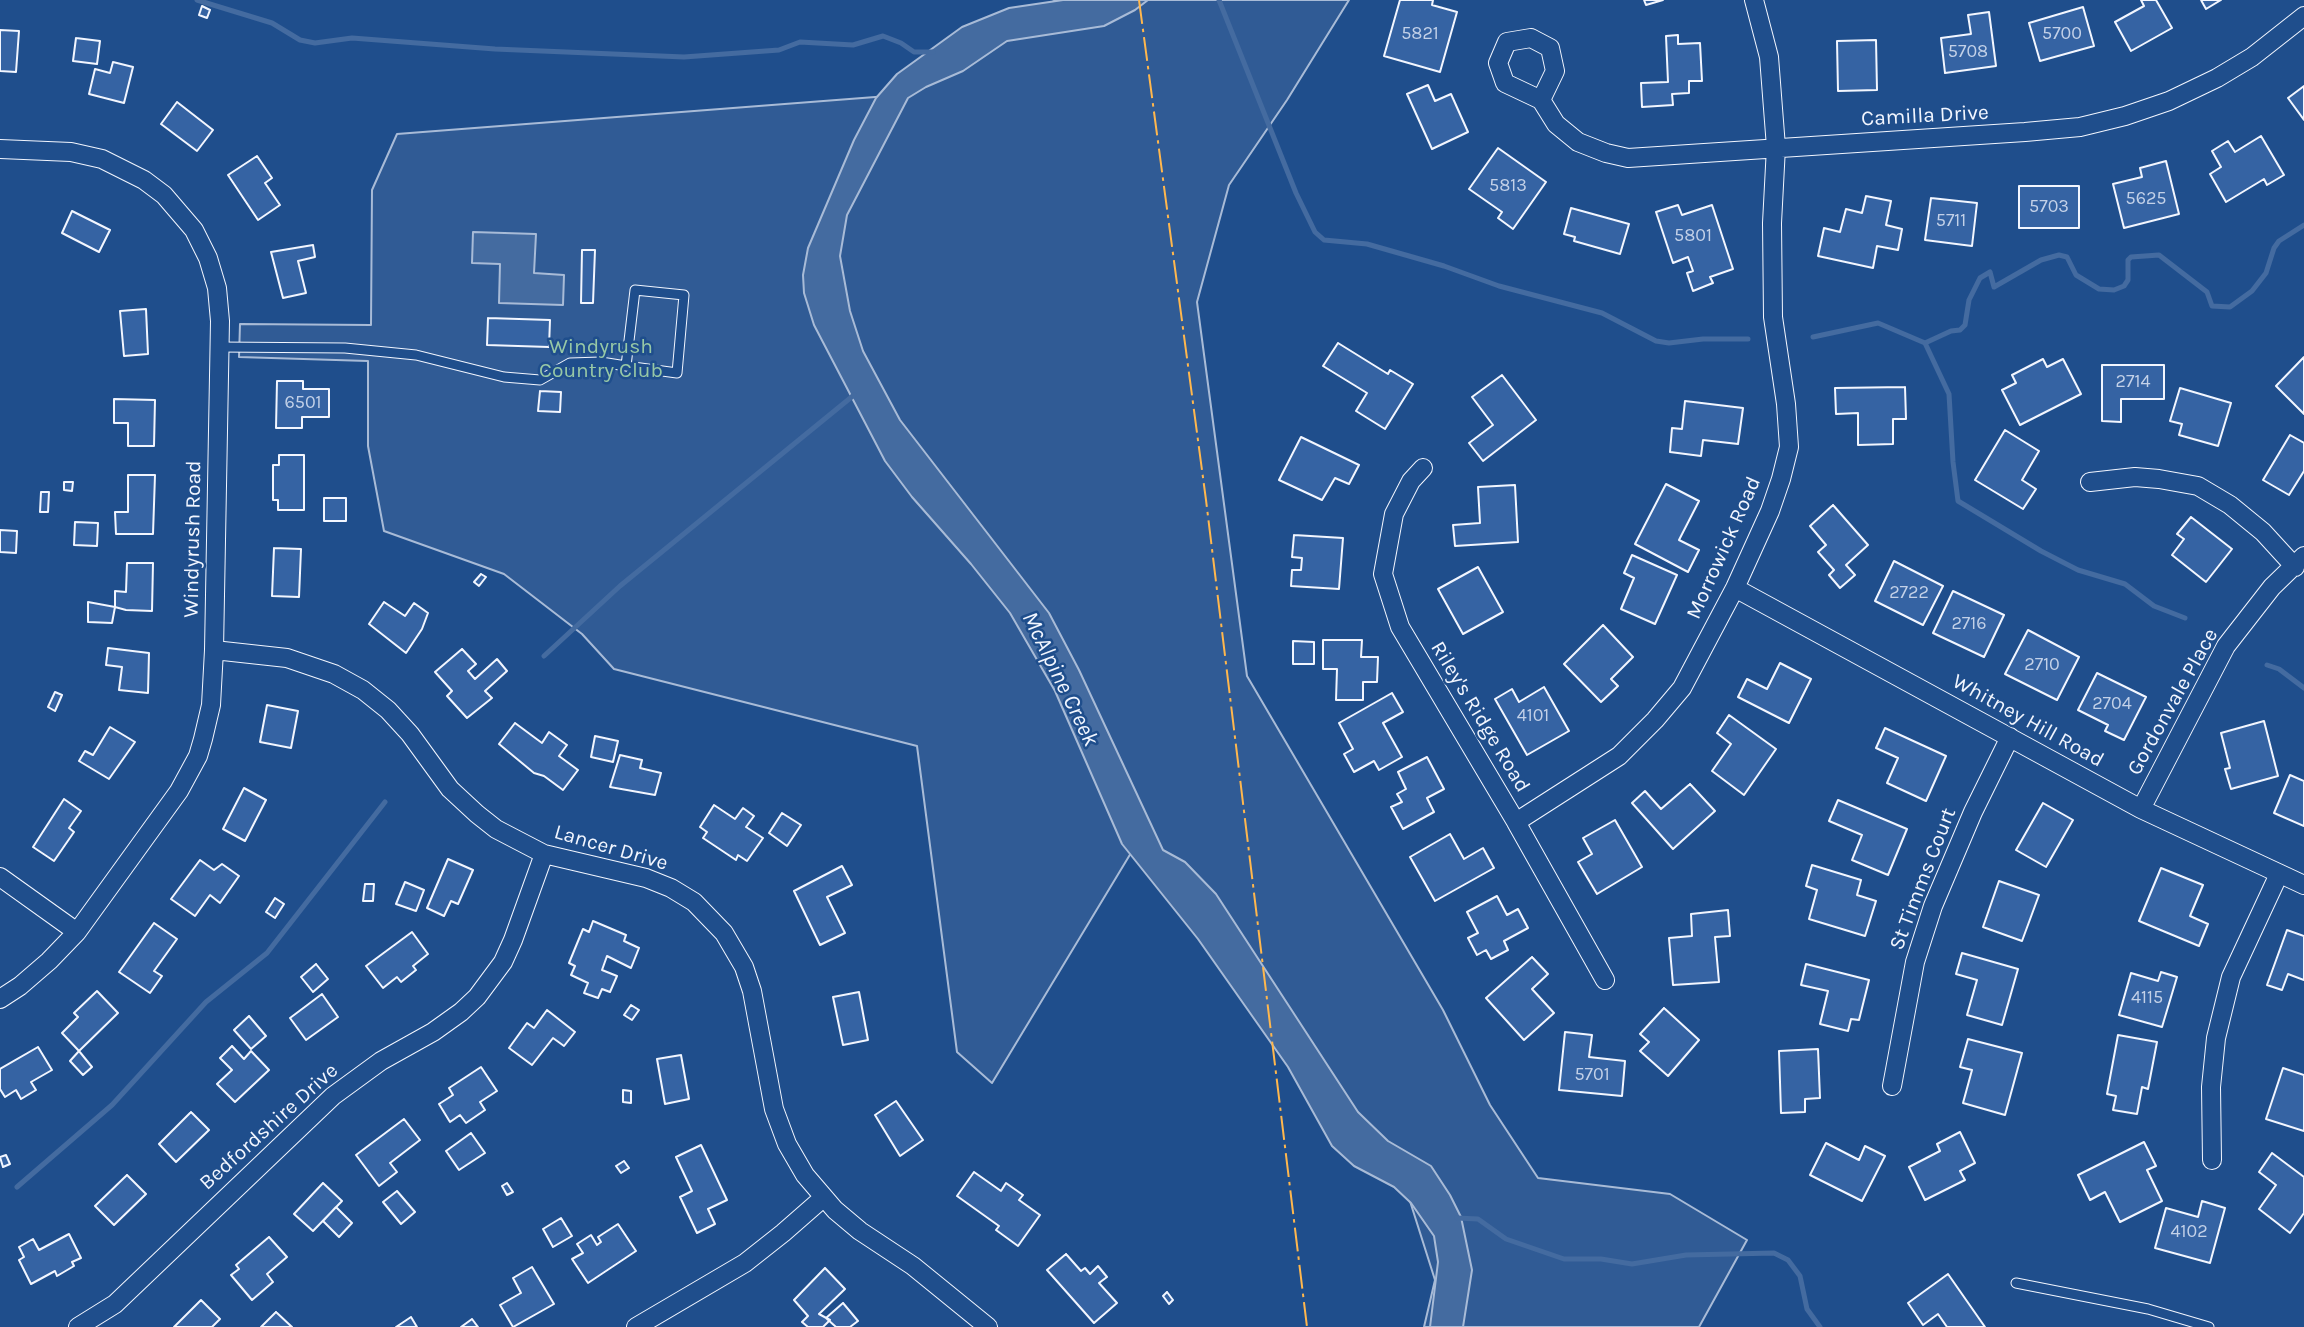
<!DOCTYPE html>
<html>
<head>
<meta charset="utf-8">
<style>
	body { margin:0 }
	canvas { display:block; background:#1f4e8c }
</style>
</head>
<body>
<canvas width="2304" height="1327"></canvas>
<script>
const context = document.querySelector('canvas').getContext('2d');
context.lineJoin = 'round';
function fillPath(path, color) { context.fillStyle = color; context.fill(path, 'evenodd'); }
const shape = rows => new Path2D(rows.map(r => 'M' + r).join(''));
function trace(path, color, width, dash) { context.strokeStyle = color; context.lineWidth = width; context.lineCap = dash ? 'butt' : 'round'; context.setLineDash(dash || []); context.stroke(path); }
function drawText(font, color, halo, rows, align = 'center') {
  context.font = font + ' Karla,sans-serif'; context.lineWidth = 5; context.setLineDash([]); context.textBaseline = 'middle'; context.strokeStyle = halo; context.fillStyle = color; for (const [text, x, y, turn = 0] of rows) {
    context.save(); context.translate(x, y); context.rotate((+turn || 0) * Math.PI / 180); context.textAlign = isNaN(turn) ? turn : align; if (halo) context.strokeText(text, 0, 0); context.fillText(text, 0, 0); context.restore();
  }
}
const built = shape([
	[1056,0,1349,0,1287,100,1229,185,1197,302,1247,676,1443,1010,1490,1105,1538,1178,1670,1194,1747,1240,1699,1327,1424,1327,1435,1280,1409,1198,1137,843,992,1083,957,1052,917,746,614,669,582,634,504,574,384,531,368,446,368,361,239,357,240,324,371,325,372,190,397,134,901,95,937,65,1056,0]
]);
const water = shape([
	[1063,0,1148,0,1135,10,1104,26,1007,41,963,71,926,87,908,98,847,215,840,256,850,311,863,351,900,420,1049,613,1079,670,1163,850,1185,862,1216,894,1358,1112,1388,1141,1431,1166,1450,1195,1461,1217,1472,1270,1463,1327,1430,1327,1438,1262,1434,1236,1411,1203,1394,1187,1354,1166,1332,1146,1288,1067,1198,939,1122,844,1055,691,1010,613,971,564,912,497,885,461,814,325,804,293,803,275,808,248,854,140,876,98,897,74,962,27,1009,8,1063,0],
	[473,232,536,234,534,273,564,275,563,305,499,303,500,264,472,263,473,232]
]);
const stream = shape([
	[197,0,272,23,300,40,315,43,352,38,495,49,684,57,779,50,800,42,853,45,883,36,901,43,914,52,933,52],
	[1219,0,1296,193,1315,232,1324,240,1367,244,1444,266,1499,286,1602,313,1656,341,1669,343,1703,339,1748,339],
	[1813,337,1878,323,1925,343,1949,394,1953,462,1958,501,2041,551,2078,570,2125,584,2154,606,2185,618],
	[1925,343,1951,331,1960,330,1965,325,1969,300,1980,278,1990,272,1994,287,2041,260,2059,255,2067,257,2076,275,2099,289,2114,290,2124,286,2128,280,2128,260,2131,257,2159,255,2207,292,2212,306,2230,307,2252,291,2266,273,2274,248,2279,241,2304,225],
	[544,656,620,586,854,395],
	[2267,665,2279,669,2304,688],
	[17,1187,112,1105,206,1002,267,953,385,802],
	[1457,1218,1478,1219,1506,1239,1564,1259,1601,1259,1632,1264,1686,1255,1774,1253,1788,1260,1800,1276,1807,1309,1820,1327]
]);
const building = shape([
	[1400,0,1433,0,1432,5,1457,12,1440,72,1384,56,1400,0],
	[1644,0,1663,0,1646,5,1644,0],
	[2141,0,2156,0,2172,28,2131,51,2115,22,2144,6,2141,0],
	[2201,0,2221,0,2206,9,2201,0],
	[202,6,210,10,207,18,199,15,202,6],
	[2083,7,2094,46,2040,61,2029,23,2083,7],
	[1989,12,1996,66,1945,73,1941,38,1971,34,1968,15,1989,12],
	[0,30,19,31,16,72,0,71,0,30],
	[1678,35,1678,44,1700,43,1702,81,1689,81,1689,93,1672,94,1673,105,1642,107,1641,83,1668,82,1666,36,1678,35],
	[76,38,100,41,97,64,73,61,76,38],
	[1876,40,1877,90,1838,91,1837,41,1876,40],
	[113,62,133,67,124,103,89,94,95,69,110,73,113,62],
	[1428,85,1435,101,1451,94,1468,132,1432,149,1407,94,1428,85],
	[2304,86,2304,120,2288,98,2304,86],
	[177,102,213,130,197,151,161,124,177,102],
	[2261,136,2284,175,2267,185,2264,179,2226,202,2210,174,2221,167,2212,151,2228,141,2235,152,2261,136],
	[1498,148,1546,182,1513,229,1498,218,1502,212,1469,189,1498,148],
	[257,156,272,178,265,183,280,205,258,220,228,175,257,156],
	[2166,161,2179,214,2124,228,2113,184,2142,177,2140,168,2166,161],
	[2019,186,2079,186,2079,228,2019,228,2019,186],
	[1866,196,1891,201,1886,225,1902,229,1898,250,1877,246,1873,268,1818,256,1824,228,1840,232,1846,209,1862,213,1866,196],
	[1931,198,1977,203,1972,246,1925,240,1931,198],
	[1678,205,1682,215,1712,205,1733,269,1710,277,1713,283,1693,291,1687,273,1693,271,1688,257,1673,263,1656,212,1678,205],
	[1571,208,1629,224,1620,254,1574,241,1575,237,1564,234,1571,208],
	[72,211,110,230,99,252,62,233,72,211],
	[313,245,315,257,298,261,306,293,283,298,271,252,313,245],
	[582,250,595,250,593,303,581,303,582,250],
	[146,309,148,354,124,356,120,311,146,309],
	[488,318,550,320,549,347,487,345,488,318],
	[1338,343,1388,374,1390,370,1413,384,1385,429,1356,411,1367,393,1323,366,1338,343],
	[2304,357,2304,414,2276,386,2304,357],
	[2043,359,2047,367,2063,359,2081,394,2020,425,2002,390,2016,383,2012,375,2043,359],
	[2102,365,2164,365,2164,399,2121,399,2121,422,2102,421,2102,365],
	[1502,375,1536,420,1483,461,1469,443,1493,425,1472,397,1502,375],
	[277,381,303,381,303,389,329,389,329,417,302,417,302,428,276,428,277,381],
	[1905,387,1906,419,1893,419,1893,444,1858,445,1858,413,1836,414,1835,388,1905,387],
	[2180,388,2231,403,2218,446,2179,435,2182,424,2170,421,2180,388],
	[540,391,561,392,560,412,538,411,540,391],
	[114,399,155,400,154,446,128,446,128,423,114,423,114,399],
	[1685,401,1743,408,1738,444,1703,440,1701,456,1670,452,1672,428,1682,429,1685,401],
	[2005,430,2039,451,2022,480,2036,489,2023,509,1975,480,2005,430],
	[2290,435,2304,443,2304,471,2289,495,2263,480,2290,435],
	[1301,437,1359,465,1349,484,1335,478,1322,500,1279,480,1301,437],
	[279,455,304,455,304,510,278,510,278,500,273,500,273,465,279,465,279,455],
	[128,475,155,475,153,534,116,534,115,512,128,512,128,475],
	[64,482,73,482,72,491,64,490,64,482],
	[1666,484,1699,501,1679,540,1699,550,1688,572,1635,544,1666,484],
	[1515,485,1518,542,1455,546,1453,525,1480,523,1478,487,1515,485],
	[41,492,49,492,48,512,40,512,41,492],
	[324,498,346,498,346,521,324,521,324,498],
	[1833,505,1868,545,1846,565,1855,575,1840,588,1829,575,1834,570,1818,552,1826,545,1810,526,1833,505],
	[2191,517,2232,549,2206,582,2172,555,2184,539,2177,534,2191,517],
	[75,522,98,523,97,546,74,545,75,522],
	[0,530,17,531,16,553,0,552,0,530],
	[1294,535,1343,538,1339,589,1291,586,1292,570,1301,570,1302,558,1292,557,1294,535],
	[274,548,301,549,299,597,272,596,274,548],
	[1632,555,1677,575,1655,624,1621,609,1634,578,1624,573,1632,555],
	[1894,561,1943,586,1923,625,1875,601,1894,561],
	[127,563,153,563,152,611,126,610,115,607,115,591,126,592,127,563],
	[1478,567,1503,612,1463,634,1438,589,1478,567],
	[481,574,486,577,479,586,474,582,481,574],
	[1953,591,2004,615,1984,657,1933,633,1953,591],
	[88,602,115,607,112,623,88,622,88,602],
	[384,602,405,616,414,603,428,613,422,629,406,653,369,624,384,602],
	[1603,625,1633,657,1611,679,1618,686,1601,702,1564,664,1603,625],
	[2028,630,2079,657,2057,700,2005,674,2028,630],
	[1323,640,1362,640,1361,657,1378,657,1377,682,1363,682,1363,700,1336,700,1337,669,1323,669,1323,640],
	[1293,641,1314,642,1314,664,1293,664,1293,641],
	[108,648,149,653,148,693,119,690,122,667,106,665,108,648],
	[462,649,476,664,468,671,475,679,497,659,507,671,485,691,492,698,467,718,447,696,452,691,435,672,462,649],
	[1780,663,1811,679,1789,723,1738,697,1747,679,1767,689,1780,663],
	[2097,673,2146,697,2124,740,2105,731,2108,725,2078,710,2097,673],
	[1544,687,1569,731,1527,755,1495,699,1512,689,1519,702,1544,687],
	[55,692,62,695,55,711,48,707,55,692],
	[1392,693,1403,712,1383,723,1402,757,1379,770,1374,761,1354,772,1344,754,1353,749,1339,723,1392,693],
	[267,705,298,711,291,748,260,742,267,705],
	[1729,715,1776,749,1744,795,1712,771,1731,744,1717,733,1729,715],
	[2264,721,2278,776,2231,789,2225,769,2230,768,2221,733,2264,721],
	[515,723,542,743,549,732,567,745,559,756,578,770,563,790,544,776,534,773,499,744,515,723],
	[110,727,135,742,109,779,79,761,85,751,93,755,110,727],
	[1885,728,1946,756,1926,801,1887,783,1898,758,1876,748,1885,728],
	[595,736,618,741,613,762,591,757,595,736],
	[620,755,642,760,640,768,661,773,655,795,610,787,620,755],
	[1427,757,1444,789,1427,798,1434,812,1403,829,1391,807,1402,802,1397,794,1406,789,1398,772,1427,757],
	[2290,775,2304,781,2304,826,2274,813,2290,775],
	[1690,784,1715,811,1673,849,1632,803,1645,791,1661,809,1690,784],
	[244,788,266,800,245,841,223,829,244,788],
	[64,799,81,811,69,828,74,832,54,861,33,847,64,799],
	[1838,800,1907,829,1888,875,1852,860,1862,835,1829,821,1838,800],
	[2043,803,2073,820,2046,867,2016,850,2043,803],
	[714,805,735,819,743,808,754,816,746,827,763,838,747,861,738,855,736,860,703,838,707,832,700,827,714,805],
	[782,813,801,825,787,846,769,833,782,813],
	[1615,820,1642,867,1597,894,1578,862,1592,854,1583,838,1615,820],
	[1450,834,1464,859,1483,848,1494,868,1435,901,1410,857,1450,834],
	[448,859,473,870,458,904,451,901,444,916,427,908,448,859],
	[200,860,214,870,222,864,239,876,220,903,210,895,195,916,171,899,200,860],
	[1812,865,1861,880,1857,895,1876,901,1865,936,1809,919,1817,890,1806,886,1812,865],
	[842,866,852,885,827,897,845,933,820,945,794,891,842,866],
	[2161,868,2203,885,2190,916,2208,924,2199,946,2139,921,2161,868],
	[1999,881,2039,895,2022,941,1983,927,1999,881],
	[405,882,424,890,416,911,396,904,405,882],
	[365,884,374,884,373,901,363,901,365,884],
	[1497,896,1507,915,1518,909,1528,928,1504,941,1508,950,1491,959,1486,950,1477,955,1468,938,1478,933,1467,912,1497,896],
	[275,898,284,904,275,918,266,912,275,898],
	[1728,910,1730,936,1715,937,1719,982,1673,985,1669,938,1692,936,1691,914,1728,910],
	[593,921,626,935,624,941,639,948,631,968,607,956,602,970,617,976,610,992,602,989,598,998,584,993,588,983,571,975,575,966,569,963,583,929,589,932,593,921],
	[154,923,177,939,154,971,162,976,150,993,119,972,154,923],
	[2287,930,2304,936,2304,980,2288,974,2282,990,2267,985,2287,930],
	[412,932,428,954,413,966,416,970,401,982,397,977,383,988,366,966,412,932],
	[1962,953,2018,969,2002,1025,1967,1015,1977,980,1956,974,1962,953],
	[1532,957,1548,974,1532,989,1554,1013,1524,1040,1486,998,1532,957],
	[316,964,328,979,313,992,301,977,316,964],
	[1806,964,1869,980,1859,1020,1851,1019,1848,1031,1820,1024,1828,991,1801,985,1806,964],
	[2161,972,2177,977,2162,1027,2119,1015,2131,973,2158,981,2161,972],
	[97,991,118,1013,79,1051,62,1033,78,1017,74,1013,97,991],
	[859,992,868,1040,843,1045,833,997,859,992],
	[322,994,338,1017,306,1040,290,1018,322,994],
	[631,1005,639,1010,632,1020,624,1015,631,1005],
	[1664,1008,1699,1040,1668,1076,1640,1051,1649,1042,1640,1034,1664,1008],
	[547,1010,575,1032,564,1046,553,1038,532,1065,509,1048,527,1023,534,1028,547,1010],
	[249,1016,266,1036,251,1049,234,1030,249,1016],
	[1565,1032,1592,1035,1589,1057,1625,1061,1622,1096,1559,1090,1565,1032],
	[2118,1035,2157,1042,2148,1089,2142,1087,2137,1114,2113,1110,2116,1096,2107,1094,2118,1035],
	[1968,1039,2022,1053,2005,1115,1963,1103,1972,1070,1960,1067,1968,1039],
	[232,1046,244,1059,251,1051,269,1070,235,1102,217,1084,232,1070,220,1058,232,1046],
	[38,1047,52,1070,31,1082,36,1090,21,1099,16,1090,5,1097,0,1089,0,1069,38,1047],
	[1818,1049,1820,1098,1805,1099,1805,1112,1781,1113,1779,1051,1818,1049],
	[79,1051,92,1067,83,1075,70,1061,79,1051],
	[681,1055,689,1099,665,1104,657,1059,681,1055],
	[481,1067,497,1091,480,1102,485,1110,466,1123,460,1115,450,1122,439,1104,453,1095,449,1088,481,1067],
	[2283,1068,2304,1075,2304,1131,2266,1119,2283,1068],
	[623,1090,631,1091,631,1103,623,1102,623,1090],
	[896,1101,923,1140,900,1156,875,1115,896,1101],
	[191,1112,209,1130,176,1162,159,1144,191,1112],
	[404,1119,420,1140,390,1163,397,1172,379,1186,356,1155,404,1119],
	[1960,1132,1975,1163,1960,1171,1965,1180,1925,1200,1909,1167,1940,1151,1937,1144,1960,1132],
	[471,1133,485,1153,459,1170,446,1151,471,1133],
	[2144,1142,2156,1166,2147,1170,2162,1201,2120,1222,2105,1192,2090,1200,2078,1175,2144,1142],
	[1826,1143,1859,1160,1865,1146,1885,1156,1862,1201,1810,1175,1826,1143],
	[701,1145,727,1200,708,1209,715,1224,697,1233,680,1197,692,1191,676,1157,701,1145],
	[2272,1153,2304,1177,2304,1213,2290,1233,2259,1209,2276,1185,2259,1172,2272,1153],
	[6,1155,10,1164,3,1167,0,1157,6,1155],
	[624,1161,629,1168,621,1173,616,1166,624,1161],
	[974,1172,1001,1191,1006,1183,1023,1195,1019,1200,1040,1215,1018,1246,996,1230,999,1226,957,1196,974,1172],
	[127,1175,146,1194,114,1225,95,1206,127,1175],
	[323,1183,342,1201,313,1231,294,1214,323,1183],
	[507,1183,513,1192,507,1195,502,1186,507,1183],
	[397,1191,415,1212,401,1224,383,1202,397,1191],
	[2202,1201,2225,1208,2210,1263,2155,1248,2166,1208,2198,1217,2202,1201],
	[336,1207,352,1223,339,1237,323,1221,336,1207],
	[561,1218,572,1236,553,1247,543,1229,561,1218],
	[618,1224,636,1251,588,1283,572,1259,583,1253,577,1244,591,1235,597,1245,601,1242,598,1237,618,1224],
	[69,1234,81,1258,72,1262,74,1266,57,1276,55,1271,31,1284,19,1260,24,1257,19,1247,33,1239,39,1250,69,1234],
	[269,1237,287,1257,267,1274,273,1282,252,1300,231,1275,239,1269,236,1265,269,1237],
	[1066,1254,1081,1271,1085,1268,1090,1274,1098,1266,1107,1277,1099,1283,1117,1303,1094,1323,1047,1270,1066,1254],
	[532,1267,554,1304,513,1327,500,1305,521,1293,513,1278,532,1267],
	[825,1268,845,1289,819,1314,830,1320,823,1327,808,1327,802,1322,808,1316,794,1300,825,1268],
	[1948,1274,1985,1327,1947,1327,1938,1314,1923,1325,1908,1303,1948,1274],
	[1167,1292,1173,1300,1169,1304,1163,1296,1167,1292],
	[201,1300,220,1319,212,1327,174,1327,201,1300],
	[843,1303,858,1321,850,1327,836,1327,826,1318,843,1303],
	[276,1312,292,1327,261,1327,276,1312],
	[411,1317,417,1327,396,1327,411,1317],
	[472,1319,478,1327,461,1327,472,1319]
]);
const lane = shape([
	[219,347,345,348,416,355,504,377,540,380,570,363,601,362,626,366,677,373,684,295,635,290,626,366],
	[2016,1283,2148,1309,2209,1327]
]);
const street = shape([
	[1541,100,1555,71,1550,48,1531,38,1507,42,1498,63,1505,83,1541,100,1556,124,1578,142,1606,153,1628,158,2025,132,2080,127,2125,116,2169,101,2217,78,2252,57,2304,16],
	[0,149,71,152,102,159,144,180,164,195,194,230,208,258,217,288,220,321,214,650,211,705,203,739,198,756,179,791,77,932,49,961,20,986,0,999],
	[1423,468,1411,481,1394,514,1383,574,1400,627,1516,822,1605,980],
	[2090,482,2135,477,2159,479,2198,486,2230,505,2263,532,2295,567],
	[1735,588,2141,809,2304,885],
	[214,650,287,658,334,674,363,690,388,710,410,734,450,789,477,814,496,829,544,854,646,878,671,888,694,902,724,933,744,967,752,991,774,1109,787,1144,805,1175,835,1210,860,1231,913,1266,988,1327],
	[2141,809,2226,646,2272,587,2304,556],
	[1516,822,1619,756,1655,720,1682,688,1735,588,1770,511,1781,479,1789,447,1786,404,1773,317,1772,223,1776,147,1769,57,1754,0],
	[0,877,77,932],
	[1892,1086,1915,962,1933,906,1973,812,2010,737],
	[2212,1160,2211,1087,2216,1038,2231,977,2279,874],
	[78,1327,115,1304,333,1096,381,1061,433,1032,461,1012,477,997,503,962,513,940,544,854],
	[636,1327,745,1263,783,1233,823,1198]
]);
const power = shape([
	[1139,0,1206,500,1307,1327]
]);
const numberNames = [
	["5821",1420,34],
	["5700",2062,34],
	["5708",1968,52],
	["5813",1508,186],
	["5625",2146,199],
	["5703",2049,207],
	["5711",1951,221],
	["5801",1693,236],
	["2714",2133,382],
	["6501",303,403],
	["2722",1909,593],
	["2716",1969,624],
	["2710",2042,665],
	["2704",2112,704],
	["4101",1533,716],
	["4115",2147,998],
	["5701",1592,1075],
	["4102",2189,1232]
];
const streetNames = [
	["Camilla Drive",1925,116,-3],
	["Windyrush Road",193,539,-89],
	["Morrowick Road",1724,548,-66],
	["Gordonvale Place",2173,702,-61],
	["Riley's Ridge Road",1480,717,59],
	["Whitney Hill Road",2028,721,29],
	["Lancer Drive",611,848,16],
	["St Timms Court",1923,879,-69],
	["Bedfordshire Drive",269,1127,-42]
];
const parkNames = [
	["Windyrush",601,347],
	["Country Club",601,371]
];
const waterNames = [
	["McAlpine Creek",1060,679,64]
];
fillPath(built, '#305b95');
trace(built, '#a8bbd7', 2);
fillPath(water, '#446ba0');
trace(water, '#a8bbd7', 2);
trace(stream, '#446ba0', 5);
fillPath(building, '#3563a3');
trace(building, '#f2f6ff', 2);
trace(lane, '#f2f6ff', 11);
trace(street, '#f2f6ff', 20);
trace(lane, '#1f4e8c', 9);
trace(street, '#1f4e8c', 18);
trace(power, '#ffb74d', 2, [24, 5, 3.5, 5]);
drawText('18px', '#c3d1e8', null, numberNames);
drawText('21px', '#f2f6ff', '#1f4e8c', streetNames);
drawText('21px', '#97c8a6', '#1f4e8c', parkNames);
drawText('italic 23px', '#f2f6ff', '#1f4e8c', waterNames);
</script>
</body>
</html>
